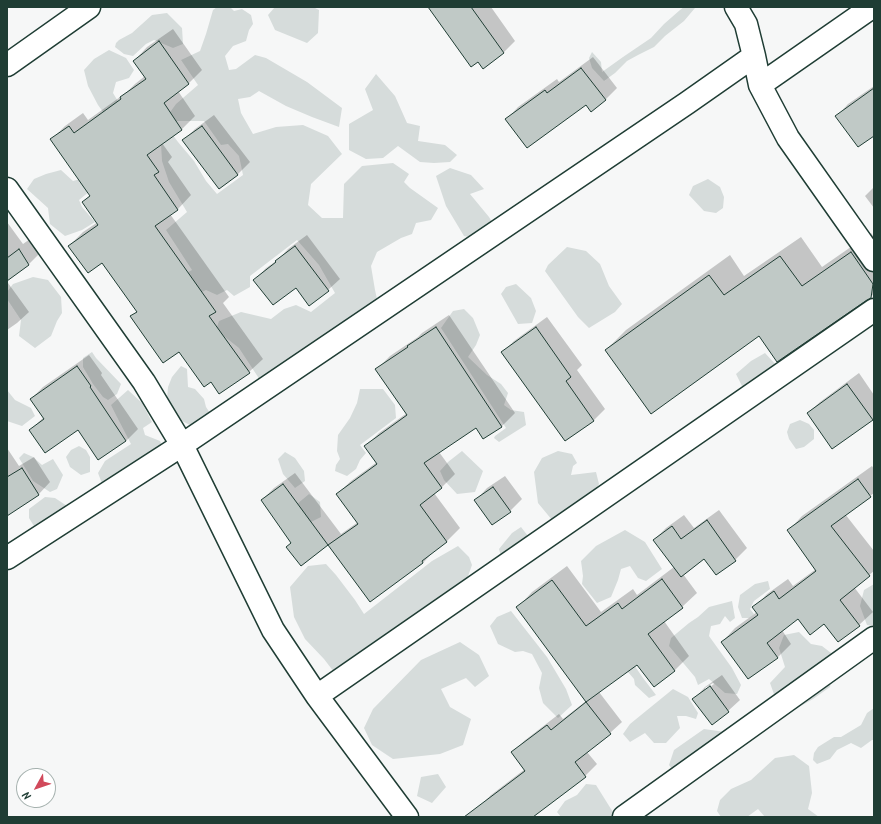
<!DOCTYPE html>
<html>
<head>
<meta charset="utf-8">
<style>
	body { margin:0 }
	#map { position:relative; width:881px; height:824px; overflow:hidden; background:#f6f7f7; font-family:Kalam,sans-serif }
	canvas { display:block }
	.frame { position:absolute; inset:0; border:8px solid #1f3d34; pointer-events:none }
	.north { position:absolute; left:16px; top:768px; width:40px; height:40px; box-sizing:border-box; background:#fff; border:1px solid #a5b1ae; border-radius:50%; rotate:230deg; font-size:11px; font-weight:700; line-height:16px; text-align:center; color:#1f3d34 }
	.north::after { content:''; display:block; margin:auto; width:14px; height:18px; background:#d1495b; clip-path:polygon(50% 0,100% 100%,50% 72%,0 100%) }
</style>
</head>
<body>
<div id="map">
<canvas width="881" height="824"></canvas>
<div class="frame"></div>
<div class="north">N</div>
</div>
<script>
const context = document.querySelector('canvas').getContext('2d');
context.lineJoin = 'round';
function fillPath(path, color) { context.fillStyle = color; context.fill(path, 'evenodd'); }
const shape = rows => new Path2D(rows.map(r => 'M' + r).join(''));
function trace(path, color, width, dash) { context.strokeStyle = color; context.lineWidth = width; context.lineCap = dash ? 'butt' : 'round'; context.setLineDash(dash || []); context.stroke(path); }
const green = shape([
	[217,7,230,7,234,11,242,9,251,15,253,24,249,30,246,41,233,46,225,56,229,70,236,69,255,55,266,58,307,82,342,108,339,127,312,117,286,106,259,91,250,97,238,99,241,113,253,134,276,127,303,125,328,136,342,154,311,184,308,205,322,218,343,218,344,184,362,166,393,163,409,174,404,182,410,188,438,208,431,220,416,223,412,234,401,238,377,252,371,266,375,290,379,308,257,389,258,377,239,348,216,330,219,321,241,312,271,319,284,309,296,305,311,312,335,293,319,265,297,240,250,276,250,287,234,296,227,290,217,295,206,290,187,300,175,279,192,270,166,230,187,212,169,182,162,161,161,144,172,134,178,142,194,161,206,181,217,194,243,175,239,156,228,144,221,145,204,121,172,121,168,115,176,104,198,85,181,60,200,51,206,34,213,10],
	[275,7,313,7,319,10,318,33,307,43,275,30,268,15],
	[684,7,695,7,695,8,684,21,665,36,654,47,638,55,627,61,615,73,604,81,592,68,589,58,592,52,601,62,602,72,623,57,651,38,664,24,680,10],
	[167,13,182,28,183,44,173,48,154,40,146,44,133,56,124,54,115,47,116,43,119,40,132,33,152,15],
	[109,50,126,58,134,70,129,78,116,82,113,93,128,118,114,127,98,105,88,86,84,70,94,59],
	[376,74,395,96,407,123,420,126,418,141,445,145,457,155,450,162,434,163,420,162,398,146,383,158,366,159,349,150,349,124,373,110,365,89],
	[450,168,471,175,484,189,470,194,489,217,499,234,489,241,464,236,446,206,436,176],
	[61,170,73,181,84,178,90,191,79,200,82,207,95,222,82,230,65,236,50,224,48,208,27,189,34,179,46,174],
	[708,179,720,187,724,197,723,208,716,213,704,211,689,195,693,186],
	[567,247,586,251,600,264,609,286,622,304,615,312,589,328,578,317,545,271,548,265],
	[33,277,48,280,61,297,62,313,57,321,51,336,35,348,19,336,21,320,7,299,7,292,13,284],
	[516,284,531,298,536,311,532,323,518,324,501,294,506,287],
	[464,309,473,318,480,335,476,345,468,357,487,375,501,384,508,393,504,405,511,410,524,412,526,425,499,442,494,438,495,436,506,428,441,328,453,311],
	[92,352,96,358,121,384,117,394,108,400,103,397,93,384,83,367,83,358],
	[765,353,777,366,745,388,742,386,736,374,751,361],
	[181,366,187,369,188,387,195,389,204,399,206,407,216,422,198,429,180,420,167,399,168,387,172,377],
	[360,389,383,389,395,405,396,418,360,445,366,453,360,460,356,469,347,476,335,471,336,465,340,459,337,451,338,435,350,418,357,403],
	[7,390,15,400,31,408,35,416,22,426,7,421],
	[128,390,142,403,152,422,143,428,145,435,160,441,166,454,103,486,98,473,105,461,131,444,117,417,111,405],
	[800,420,809,424,814,430,814,439,804,447,796,449,789,439,787,432,790,424],
	[79,446,86,450,90,457,90,472,81,475,70,467,66,457,71,450],
	[462,451,483,471,475,492,457,494,444,480,440,471,448,462],
	[558,451,572,454,577,463,573,466,571,475,596,472,599,484,589,500,557,526,538,503,534,472,542,458],
	[285,452,295,458,304,471,305,481,295,488,283,474,278,459],
	[24,453,33,457,42,465,53,459,63,475,57,489,50,492,33,481,19,458],
	[309,494,320,502,321,517,307,524,291,509],
	[45,497,55,498,67,506,64,523,37,531,29,518,29,509],
	[521,527,528,536,501,556,499,549,512,533],
	[625,530,645,542,662,569,646,581,638,578,630,566,621,569,618,580,611,597,597,603,582,584,583,576,581,561,596,546],
	[458,546,469,557,472,565,467,579,471,595,337,676,324,659,305,639,294,617,290,587,308,566,326,564,336,575,355,600,364,614,432,561],
	[768,581,770,589,754,601,750,609,754,614,749,618,742,618,738,607,740,595,755,584],
	[874,584,874,626,867,625,860,606,864,590],
	[732,601,735,618,730,622,725,616,720,624,711,626,709,636,732,668,741,685,737,694,725,693,709,679,698,685,695,677,669,646,671,638,689,623,698,617,709,607],
	[511,611,547,657,566,689,572,705,558,718,543,703,539,688,542,673,532,654,523,651,515,652,498,644,490,626,497,617],
	[799,632,811,644,822,646,835,656,834,665,830,687,813,699,792,711,775,697,770,683,785,667,779,648,784,635],
	[460,642,479,655,489,676,475,687,466,678,441,689,450,707,471,719,463,745,440,754,393,759,372,745,364,728,373,709,421,660],
	[632,662,643,678,656,695,649,698,635,685,634,679,622,665],
	[673,689,688,697,698,713,696,719,686,716,677,716,680,728,666,743,654,743,645,733,630,742,623,734,630,724],
	[874,708,874,740,872,740,861,748,851,743,837,750,830,759,817,764,813,760,814,753,818,747,834,737,841,737,861,725,867,713],
	[704,729,725,732,681,782,669,765,674,750],
	[794,755,809,766,812,793,808,809,819,817,840,817,765,817,758,809,747,817,721,817,717,811,720,800,731,789,751,780,775,758],
	[438,774,446,787,432,803,417,796,421,777],
	[586,784,596,785,616,817,561,817,557,812,565,801,577,795]
]);
const shadow = shape([
	[429,7,491,7,515,41,503,53],
	[173,29,202,70,189,83,178,91,195,116,182,129,162,143,172,157,168,162,191,195,178,209,170,214,229,297,223,303,263,359,249,372,211,381,179,350,132,316,137,311,102,262,69,246,83,232,98,222,83,202,91,194,52,139,65,126,83,113,88,120,127,92,135,84,145,76,134,61,147,47],
	[593,57,617,88,605,100,507,119,518,107,557,79,559,82],
	[874,86,874,136,837,116,848,104],
	[214,115,250,162,238,174,219,188,184,140,195,129],
	[874,187,874,208,865,196],
	[7,222,23,244,30,239,40,253,29,264,7,279],
	[871,233,874,237,874,294,870,297,760,334,606,350,626,330,730,255,744,276,801,237,822,267],
	[307,235,340,279,328,290,296,287,255,280,266,268,279,259,288,249],
	[8,283,29,312,17,323,7,330,7,284],
	[449,315,515,413,502,426,484,438,476,426,439,452,455,474,442,487,434,493,460,528,447,541,436,549,423,563,370,601,329,544,301,565,292,542,262,500,274,488,295,473,341,534,358,522,337,494,351,481,377,462,366,446,379,433,407,413,377,369,390,356,418,337,422,333],
	[547,317,582,365,577,370,605,409,594,420,565,440,503,352,514,341],
	[89,355,102,373,101,375,138,429,126,441,99,459,79,429,30,430,44,417,31,399,43,387],
	[859,373,874,395,874,418,872,420,808,413,820,402],
	[7,448,19,466,34,457,50,482,39,494,11,512,7,507],
	[872,466,874,469,874,493,845,514,874,551,874,571,854,587,873,612,859,625,825,622,798,618,782,630,791,644,778,657,749,678,722,642,735,628,757,612,754,608,767,594,788,579,793,586,816,569,789,530,802,516],
	[505,476,522,499,510,511,476,500,487,488],
	[719,510,747,548,735,560,717,574,705,558,683,574,697,593,682,607,664,621,689,656,675,670,654,686,637,663,599,692,622,722,610,733,587,752,597,764,585,776,531,817,484,817,479,807,491,795,525,769,513,753,524,741,559,714,563,719,586,701,518,607,532,592,567,566,601,612,633,589,637,595,674,567,654,540,666,528,684,515,694,528],
	[722,675,740,700,728,711,694,699,705,687],
	[713,683,714,684,705,691,705,688]
]);
const building = shape([
	[428,7,471,7,504,53,483,69,478,62,471,67,428,7],
	[159,41,189,84,164,103,182,130,147,155,159,172,154,175,178,210,155,226,216,312,209,316,250,373,219,394,211,382,204,387,179,352,163,363,130,316,137,312,102,263,88,273,68,246,98,225,82,202,90,196,50,139,69,126,74,133,121,99,120,97,146,79,133,61,159,41],
	[581,68,606,100,591,112,586,105,527,148,505,119,545,90,547,93,581,68],
	[874,88,874,136,858,147,835,116,874,88],
	[202,126,238,175,219,189,182,140,202,126],
	[295,246,329,291,309,306,296,288,273,305,253,280,276,262,275,261,295,246],
	[19,249,29,265,7,281,7,258,19,249],
	[851,252,873,284,871,298,867,300,777,362,759,336,651,414,605,350,709,275,724,295,780,256,802,286,851,252],
	[436,327,502,427,483,439,476,428,424,463,442,488,420,505,447,542,422,561,423,563,370,602,328,545,358,524,336,494,377,464,364,446,407,415,375,369,408,347,407,346,436,327],
	[536,327,571,377,566,381,594,421,565,441,501,352,536,327],
	[77,366,91,386,90,387,126,441,98,460,78,430,45,453,29,430,44,419,30,399,77,366],
	[847,384,873,420,832,449,807,413,847,384],
	[22,468,39,495,7,516,7,477,22,468],
	[858,479,871,497,831,526,870,576,840,600,860,626,838,642,824,624,810,635,798,619,767,643,778,658,748,679,721,642,758,615,752,607,774,591,779,599,816,571,787,530,858,479],
	[283,484,328,545,301,566,286,547,291,543,261,500,283,484],
	[493,487,511,512,492,525,474,500,493,487],
	[707,520,736,561,716,575,704,559,681,577,653,540,672,526,681,539,707,520],
	[662,579,683,608,648,634,675,671,654,687,637,665,586,702,516,607,552,580,586,626,618,603,622,609,662,579],
	[710,686,729,712,712,725,692,699,710,686],
	[586,702,611,734,575,762,586,777,533,817,464,817,525,771,511,752,547,725,551,730,586,702]
]);
const minor = shape([
	[736,7,746,24,754,56,760,85,788,138,874,260],
	[7,65,89,7],
	[760,85,872,7],
	[7,189,144,382,182,445,273,630,317,696,407,817],
	[7,558,182,445,687,103,754,56],
	[317,696,874,310],
	[624,817,874,638]
]);
fillPath(green, '#d6dcdb');
fillPath(shadow, '#0003');
fillPath(building, '#c0c9c6');
trace(building, '#1f3d34', 1);
trace(minor, '#1f3d34', 25);
trace(minor, '#fff', 22);
</script>
</body>
</html>
